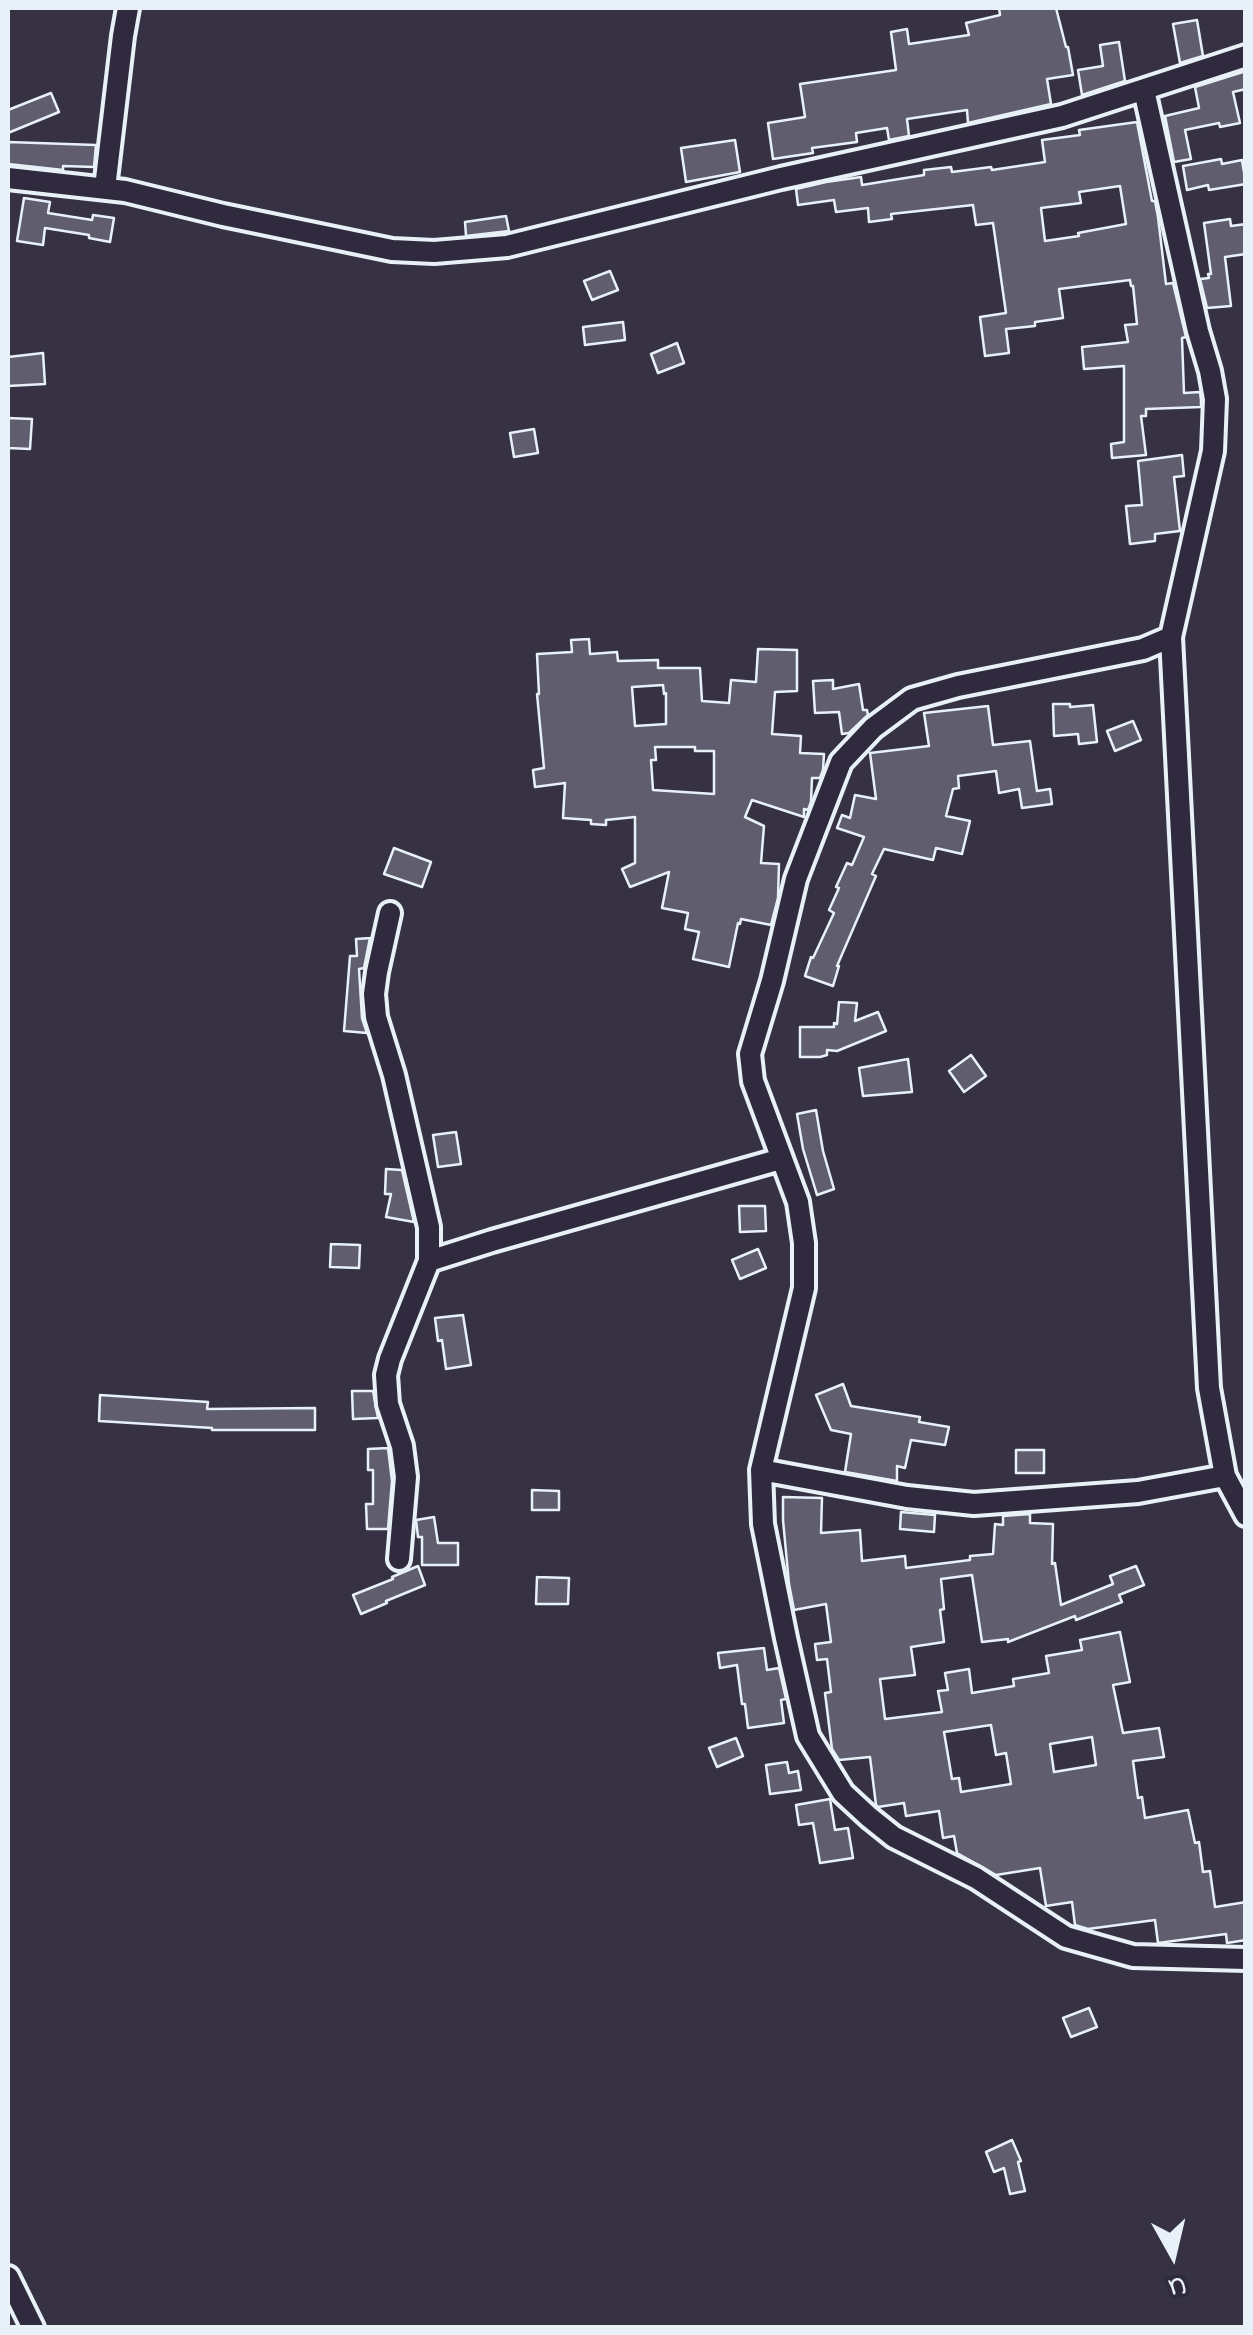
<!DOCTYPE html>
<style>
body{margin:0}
#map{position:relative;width:1253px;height:2335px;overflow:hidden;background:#363244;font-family:"Indie Flower",sans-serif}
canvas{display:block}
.frame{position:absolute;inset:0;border:10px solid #e8f1f8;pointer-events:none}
.north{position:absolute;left:1123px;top:2205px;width:100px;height:100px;-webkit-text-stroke:8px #2f2a3d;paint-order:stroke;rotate:172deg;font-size:28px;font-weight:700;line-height:40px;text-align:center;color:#e8f1f8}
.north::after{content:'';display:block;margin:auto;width:35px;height:45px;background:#e8f1f8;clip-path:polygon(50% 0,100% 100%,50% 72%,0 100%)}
</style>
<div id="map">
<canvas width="1253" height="2335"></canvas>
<div class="frame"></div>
<div class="north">U</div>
</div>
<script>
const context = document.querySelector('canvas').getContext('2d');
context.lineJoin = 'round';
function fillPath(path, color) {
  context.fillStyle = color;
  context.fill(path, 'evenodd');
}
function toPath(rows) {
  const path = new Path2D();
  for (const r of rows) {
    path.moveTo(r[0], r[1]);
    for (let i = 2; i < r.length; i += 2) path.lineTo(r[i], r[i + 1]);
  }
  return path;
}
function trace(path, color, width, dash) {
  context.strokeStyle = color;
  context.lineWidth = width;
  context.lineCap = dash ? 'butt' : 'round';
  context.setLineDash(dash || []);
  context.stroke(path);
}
const building = toPath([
 [999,8,1056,8,1066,47,1068,47,1073,75,1047,79,1051,104,968,123,967,110,907,119,909,136,889,140,887,128,856,133,857,142,812,148,813,153,773,159,768,123,805,117,800,84,896,70,891,32,907,29,909,44,969,35,966,23,1000,15,999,8],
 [1197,20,1203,56,1180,63,1173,24,1197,20],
 [1119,42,1125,81,1082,95,1078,70,1103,66,1100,45,1119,42],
 [1246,71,1246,89,1233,92,1240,123,1220,127,1219,123,1185,130,1191,159,1174,162,1165,116,1199,108,1195,87,1246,71],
 [51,93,59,112,8,133,8,110,51,93],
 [1137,122,1152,201,1155,201,1158,217,1166,284,1173,283,1186,337,1182,338,1184,393,1200,392,1201,400,1201,407,1146,409,1146,416,1141,416,1146,455,1112,458,1111,444,1124,442,1124,366,1084,369,1082,347,1128,342,1125,325,1137,324,1133,286,1131,286,1130,280,1059,289,1063,318,1035,322,1035,326,1006,329,1009,353,985,356,980,317,1006,313,993,223,976,225,973,205,891,214,892,219,869,222,868,208,836,212,834,200,798,205,796,189,826,182,861,177,862,185,924,175,924,170,951,167,952,172,991,167,992,170,1045,162,1042,140,1080,135,1079,130,1137,122],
 [1120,186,1126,224,1078,233,1079,236,1045,241,1041,208,1081,203,1079,192,1120,186],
 [735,140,740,172,686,182,681,148,735,140],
 [8,142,96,145,94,167,63,166,63,170,8,164,8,142],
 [1221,159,1222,164,1242,160,1246,184,1209,190,1208,185,1187,190,1183,166,1221,159],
 [24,198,50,202,48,213,92,220,93,215,114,218,110,242,89,238,89,235,45,228,43,245,17,241,24,198],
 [506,216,509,231,466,236,465,222,506,216],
 [1230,219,1231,226,1246,224,1246,254,1225,257,1231,306,1207,308,1200,279,1209,278,1208,274,1211,274,1204,223,1230,219],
 [610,271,618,290,592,300,584,281,610,271],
 [623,322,625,340,585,345,583,327,623,322],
 [677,343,684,363,658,373,651,354,677,343],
 [43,353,45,384,8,386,8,357,43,353],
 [8,418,32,419,30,449,8,448,8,418],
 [534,429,538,453,514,457,510,433,534,429],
 [1182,455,1184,476,1174,477,1180,531,1155,534,1155,541,1130,544,1126,506,1142,505,1138,461,1182,455],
 [589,639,590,654,617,652,618,661,658,660,658,668,700,668,702,701,729,703,731,680,756,682,758,649,797,650,797,691,775,692,772,734,801,736,800,753,824,754,823,770,820,778,812,778,811,802,808,810,804,809,804,817,752,800,745,817,764,826,761,863,779,864,778,898,771,925,741,919,740,924,738,923,729,967,693,959,699,932,685,929,688,913,662,908,669,872,630,887,622,869,635,863,635,817,606,820,606,825,591,824,591,820,563,818,565,783,535,787,533,770,544,768,537,694,539,694,537,654,572,652,571,640,589,639],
 [663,685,664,694,666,693,666,724,635,726,632,687,663,685],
 [655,747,695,747,695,751,714,751,714,794,653,790,651,760,656,760,655,747],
 [833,680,833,689,859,684,863,710,867,710,868,715,849,733,842,734,839,712,815,713,813,681,833,680],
 [1053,704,1070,704,1070,707,1093,705,1097,742,1079,744,1078,734,1054,736,1053,704],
 [988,706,993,745,1030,741,1037,791,1050,789,1052,804,1022,808,1019,789,999,793,996,771,958,776,959,788,953,789,946,816,970,821,962,854,936,848,933,860,884,849,872,874,876,876,837,966,839,966,833,986,805,976,811,957,813,958,834,913,829,910,839,888,836,887,847,863,852,865,864,837,837,828,842,815,850,818,855,795,876,799,870,753,929,746,924,713,988,706],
 [1133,721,1141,740,1115,751,1107,731,1133,721],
 [394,848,431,862,422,887,384,874,394,848],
 [370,938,364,968,359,969,362,1018,367,1033,344,1031,350,956,357,956,356,939,370,938],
 [839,1002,857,1003,855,1021,878,1012,886,1031,837,1051,827,1050,827,1055,820,1057,800,1057,800,1027,834,1027,834,1023,837,1024,839,1002],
 [971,1055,986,1076,964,1092,949,1071,971,1055],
 [908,1059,912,1092,863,1096,859,1068,908,1059],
 [816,1110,823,1151,834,1189,817,1195,803,1149,797,1114,816,1110],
 [456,1132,461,1164,438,1167,433,1135,456,1132],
 [386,1169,402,1170,414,1222,386,1217,391,1194,385,1194,386,1169],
 [739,1206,765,1206,766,1231,740,1232,739,1206],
 [331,1244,360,1245,359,1268,330,1267,331,1244],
 [758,1249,766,1268,740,1279,732,1260,758,1249],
 [463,1315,471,1365,446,1369,442,1340,438,1341,435,1318,463,1315],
 [843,1384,851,1406,920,1417,919,1422,949,1427,945,1445,911,1440,905,1468,897,1466,897,1481,845,1472,851,1434,831,1430,816,1395,843,1384],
 [352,1391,373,1391,378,1418,353,1419,352,1391],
 [100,1395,208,1402,207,1409,315,1408,315,1430,212,1430,212,1428,99,1421,100,1395],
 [388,1448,392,1481,388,1529,367,1529,366,1504,373,1504,373,1470,368,1470,368,1449,388,1448],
 [1016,1450,1044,1450,1044,1473,1016,1473,1016,1450],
 [532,1490,559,1491,559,1510,532,1510,532,1490],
 [783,1497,822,1498,821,1533,860,1530,862,1561,905,1556,906,1568,970,1560,970,1556,993,1554,995,1524,1003,1525,1003,1516,1030,1514,1030,1523,1053,1524,1052,1564,1055,1563,1061,1605,1113,1584,1110,1576,1136,1566,1144,1585,1119,1595,1122,1602,1076,1620,1075,1616,1008,1642,1008,1639,982,1642,972,1575,941,1579,944,1609,940,1610,944,1642,911,1647,915,1675,880,1679,885,1719,942,1712,938,1691,948,1690,945,1673,969,1669,972,1693,1014,1686,1013,1679,1049,1673,1046,1656,1082,1650,1080,1640,1120,1632,1130,1682,1113,1685,1123,1733,1159,1728,1164,1757,1133,1761,1138,1798,1142,1797,1145,1818,1188,1810,1195,1843,1199,1842,1203,1872,1210,1871,1215,1907,1246,1902,1246,1940,1227,1943,1226,1934,1158,1943,1155,1920,1088,1929,1075,1925,1072,1902,1046,1906,1040,1868,996,1875,957,1853,954,1836,943,1838,939,1811,906,1816,904,1803,878,1807,876,1805,870,1757,839,1760,832,1749,825,1693,831,1692,827,1659,817,1660,815,1644,831,1642,826,1604,794,1610,789,1584,783,1520,783,1497],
 [991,1725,996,1755,1006,1753,1011,1784,961,1792,959,1778,952,1779,944,1732,991,1725],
 [1092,1737,1096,1765,1054,1772,1050,1744,1092,1737],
 [901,1512,935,1515,934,1532,900,1529,901,1512],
 [434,1517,438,1543,458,1543,458,1565,422,1565,422,1537,418,1537,416,1520,434,1517],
 [418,1566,425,1585,386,1601,387,1603,361,1614,353,1595,393,1579,392,1577,418,1566],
 [537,1577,569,1578,568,1604,536,1604,537,1577],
 [764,1648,767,1670,779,1668,786,1699,781,1700,784,1723,748,1728,745,1704,742,1704,737,1665,720,1668,718,1653,764,1648],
 [736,1738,743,1756,717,1767,709,1748,736,1738],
 [787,1762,789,1773,798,1771,801,1790,770,1794,766,1765,787,1762],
 [830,1799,835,1830,848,1828,853,1858,820,1863,813,1823,799,1825,796,1805,830,1799],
 [1089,2008,1097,2027,1071,2037,1063,2018,1089,2008],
 [1012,2140,1021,2161,1018,2162,1025,2191,1010,2194,1004,2168,994,2172,986,2152,1012,2140]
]);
fillPath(building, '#605e6e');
trace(building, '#e8f1f8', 2.5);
const minor = toPath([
 [1144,90,1198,331,1210,371,1215,399,1213,451,1171,637,1143,649,958,686,912,699,873,728,841,762,796,879,772,981,750,1054,753,1081,798,1202,804,1243,804,1288,761,1470,763,1524,786,1638,808,1736,843,1793,869,1817,894,1837,976,1878,1066,1937,1133,1956,1246,1959],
 [8,178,125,191,223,215,392,250,434,252,507,246,781,178,1062,116,1246,56],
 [105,188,123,36,128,8],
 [1171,637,1209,1388,1225,1476,1246,1515],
 [390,913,377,972,374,994,376,1017,394,1075,429,1227,429,1261,390,1359,386,1375,388,1404,402,1446,406,1477,399,1559],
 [429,1261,492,1241,781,1159],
 [761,1470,907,1497,974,1504,1138,1492,1225,1476],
 [8,2277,33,2328]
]);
trace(minor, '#e8f1f8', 28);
trace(minor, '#2f2a3d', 20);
</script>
